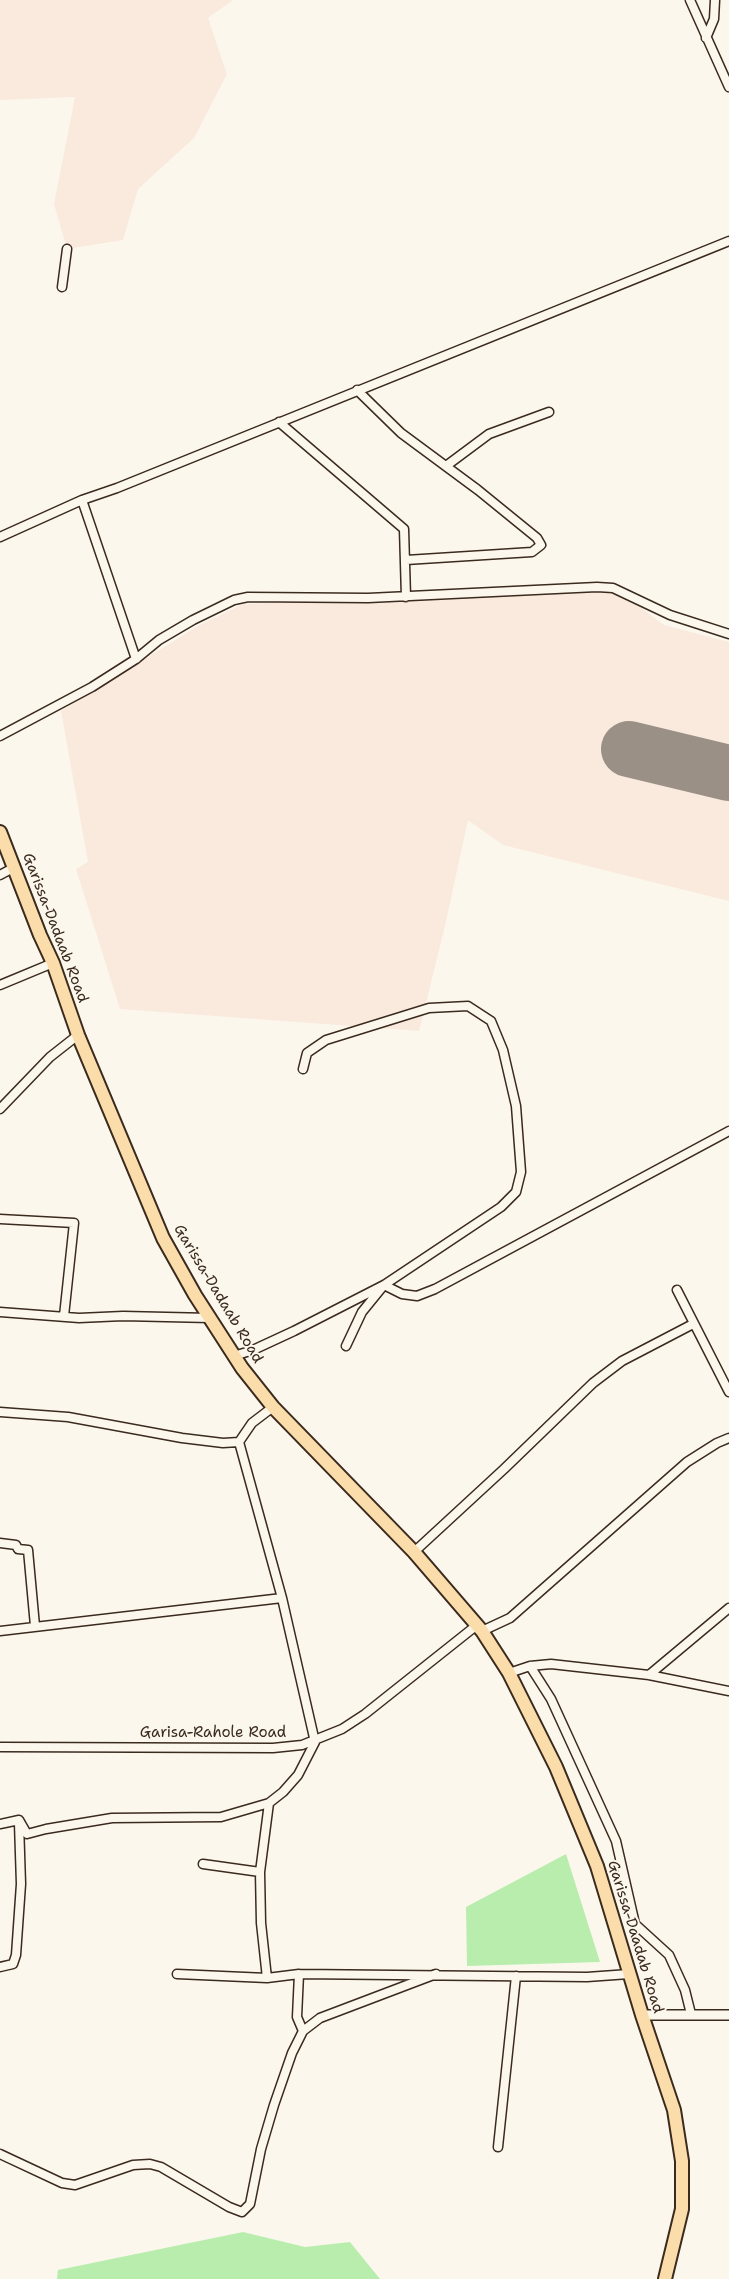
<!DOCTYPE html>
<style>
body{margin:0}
canvas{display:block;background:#fbf7ec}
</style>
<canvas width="729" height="2279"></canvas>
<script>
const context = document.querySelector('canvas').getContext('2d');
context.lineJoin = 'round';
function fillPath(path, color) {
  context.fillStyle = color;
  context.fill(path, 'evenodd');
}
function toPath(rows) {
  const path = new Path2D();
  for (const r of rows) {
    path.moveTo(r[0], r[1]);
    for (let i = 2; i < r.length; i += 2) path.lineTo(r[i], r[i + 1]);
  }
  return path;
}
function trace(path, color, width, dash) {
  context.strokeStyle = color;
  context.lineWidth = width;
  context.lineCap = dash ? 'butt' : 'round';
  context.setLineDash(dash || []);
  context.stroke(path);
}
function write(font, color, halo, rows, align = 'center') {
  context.font = font + ' "Shantell Sans",sans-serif';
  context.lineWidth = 4;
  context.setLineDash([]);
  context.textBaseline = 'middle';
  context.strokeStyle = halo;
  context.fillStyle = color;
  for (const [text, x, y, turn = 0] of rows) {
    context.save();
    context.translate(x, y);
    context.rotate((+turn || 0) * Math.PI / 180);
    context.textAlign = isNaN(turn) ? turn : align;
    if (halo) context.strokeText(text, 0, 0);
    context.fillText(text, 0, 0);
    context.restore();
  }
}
fillPath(toPath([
 [0,0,233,0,208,18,227,74,194,138,138,189,123,240,67,249,54,204,75,97,0,100],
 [606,591,625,596,664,625,729,642,729,901,503,845,468,820,445,926,419,1031,120,1009,76,869,88,862,61,711,198,626,243,604]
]), '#faeadd');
fillPath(toPath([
 [566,1854,600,1962,467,1966,466,1907],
 [243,2232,305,2247,350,2242,380,2279,57,2279,58,2270]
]), '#b9edae');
trace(toPath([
 [629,749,729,773]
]), '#9b9085', 56);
const minor = toPath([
 [690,0,729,87],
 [706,38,714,19,715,0],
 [62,287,67,249],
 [357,390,401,433,478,490,537,538,541,545,532,552,406,560],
 [279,422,404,529,406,597],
 [446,466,489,434,549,412],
 [82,500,136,659],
 [0,537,82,500,117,488,729,241],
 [0,736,92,687,136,659,159,640,193,620,234,600,248,597,368,598,597,587,613,588,670,615,729,634],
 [0,875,15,867],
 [0,985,53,963],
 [0,1109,50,1057,78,1035],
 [0,1219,74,1223,64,1316],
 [677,1290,729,1392],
 [0,1312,79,1318,123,1316,210,1318],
 [346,1346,362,1312,384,1285,402,1294,417,1296,435,1289,729,1131],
 [234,1356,253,1350,294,1331,384,1285,501,1207,516,1192,521,1172,516,1106,503,1050,491,1021,468,1006,429,1008,326,1040,307,1053,303,1069],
 [0,1412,68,1417,182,1438,223,1443,239,1442,252,1423,273,1407],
 [0,1543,16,1545,18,1549,28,1550,35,1626],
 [414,1552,504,1469,593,1383,622,1361,693,1324],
 [0,1631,282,1598],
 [482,1631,510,1618,687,1462,717,1443,729,1438],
 [530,1666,551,1699,616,1841,635,1924,669,1955,685,1990,691,2014],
 [509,1673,530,1666,551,1664,649,1675,729,1691],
 [649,1675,729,1608],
 [0,1747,273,1748,302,1745,342,1729,365,1714,477,1625],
 [0,1824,19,1820,27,1834,46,1829,112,1818,221,1817,269,1803,283,1792,298,1775,315,1742,282,1598,239,1442],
 [203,1864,260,1872,261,1923,267,1978],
 [260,1872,269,1803],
 [0,1967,13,1964,16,1955,21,1884,19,1823],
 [177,1974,267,1978,299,1974,587,1977,629,1974],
 [299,1974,297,2017,303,2031],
 [498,2147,516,1976],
 [0,2154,62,2183,75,2185,133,2165,150,2164,161,2167,229,2207,242,2212,250,2204,261,2149,274,2105,292,2053,303,2031,320,2018,436,1974]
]);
const tertiary = toPath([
 [642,2015,729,2015]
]);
const trunk = toPath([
 [0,832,40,935,53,963,78,1035,163,1238,195,1295,242,1368,273,1407,414,1552,482,1631,509,1673,556,1767,597,1866,642,2015,674,2110,682,2161,682,2209,665,2279]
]);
trace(minor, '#3b2a1e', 11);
trace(tertiary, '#3b2a1e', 12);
trace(trunk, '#3b2a1e', 16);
trace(minor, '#fbf7ec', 8);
trace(tertiary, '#fbf7ec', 9);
trace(trunk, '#faddab', 12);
write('15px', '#3b2a1e', '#fbf7ec', [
 ["Garissa-Dadaab Road",55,928,69],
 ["Garissa-Dadaab Road",218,1294,59],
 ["Garisa-Rahole Road",213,1733],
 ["Garissa-Daadab Road",635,1937,73]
]);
</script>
